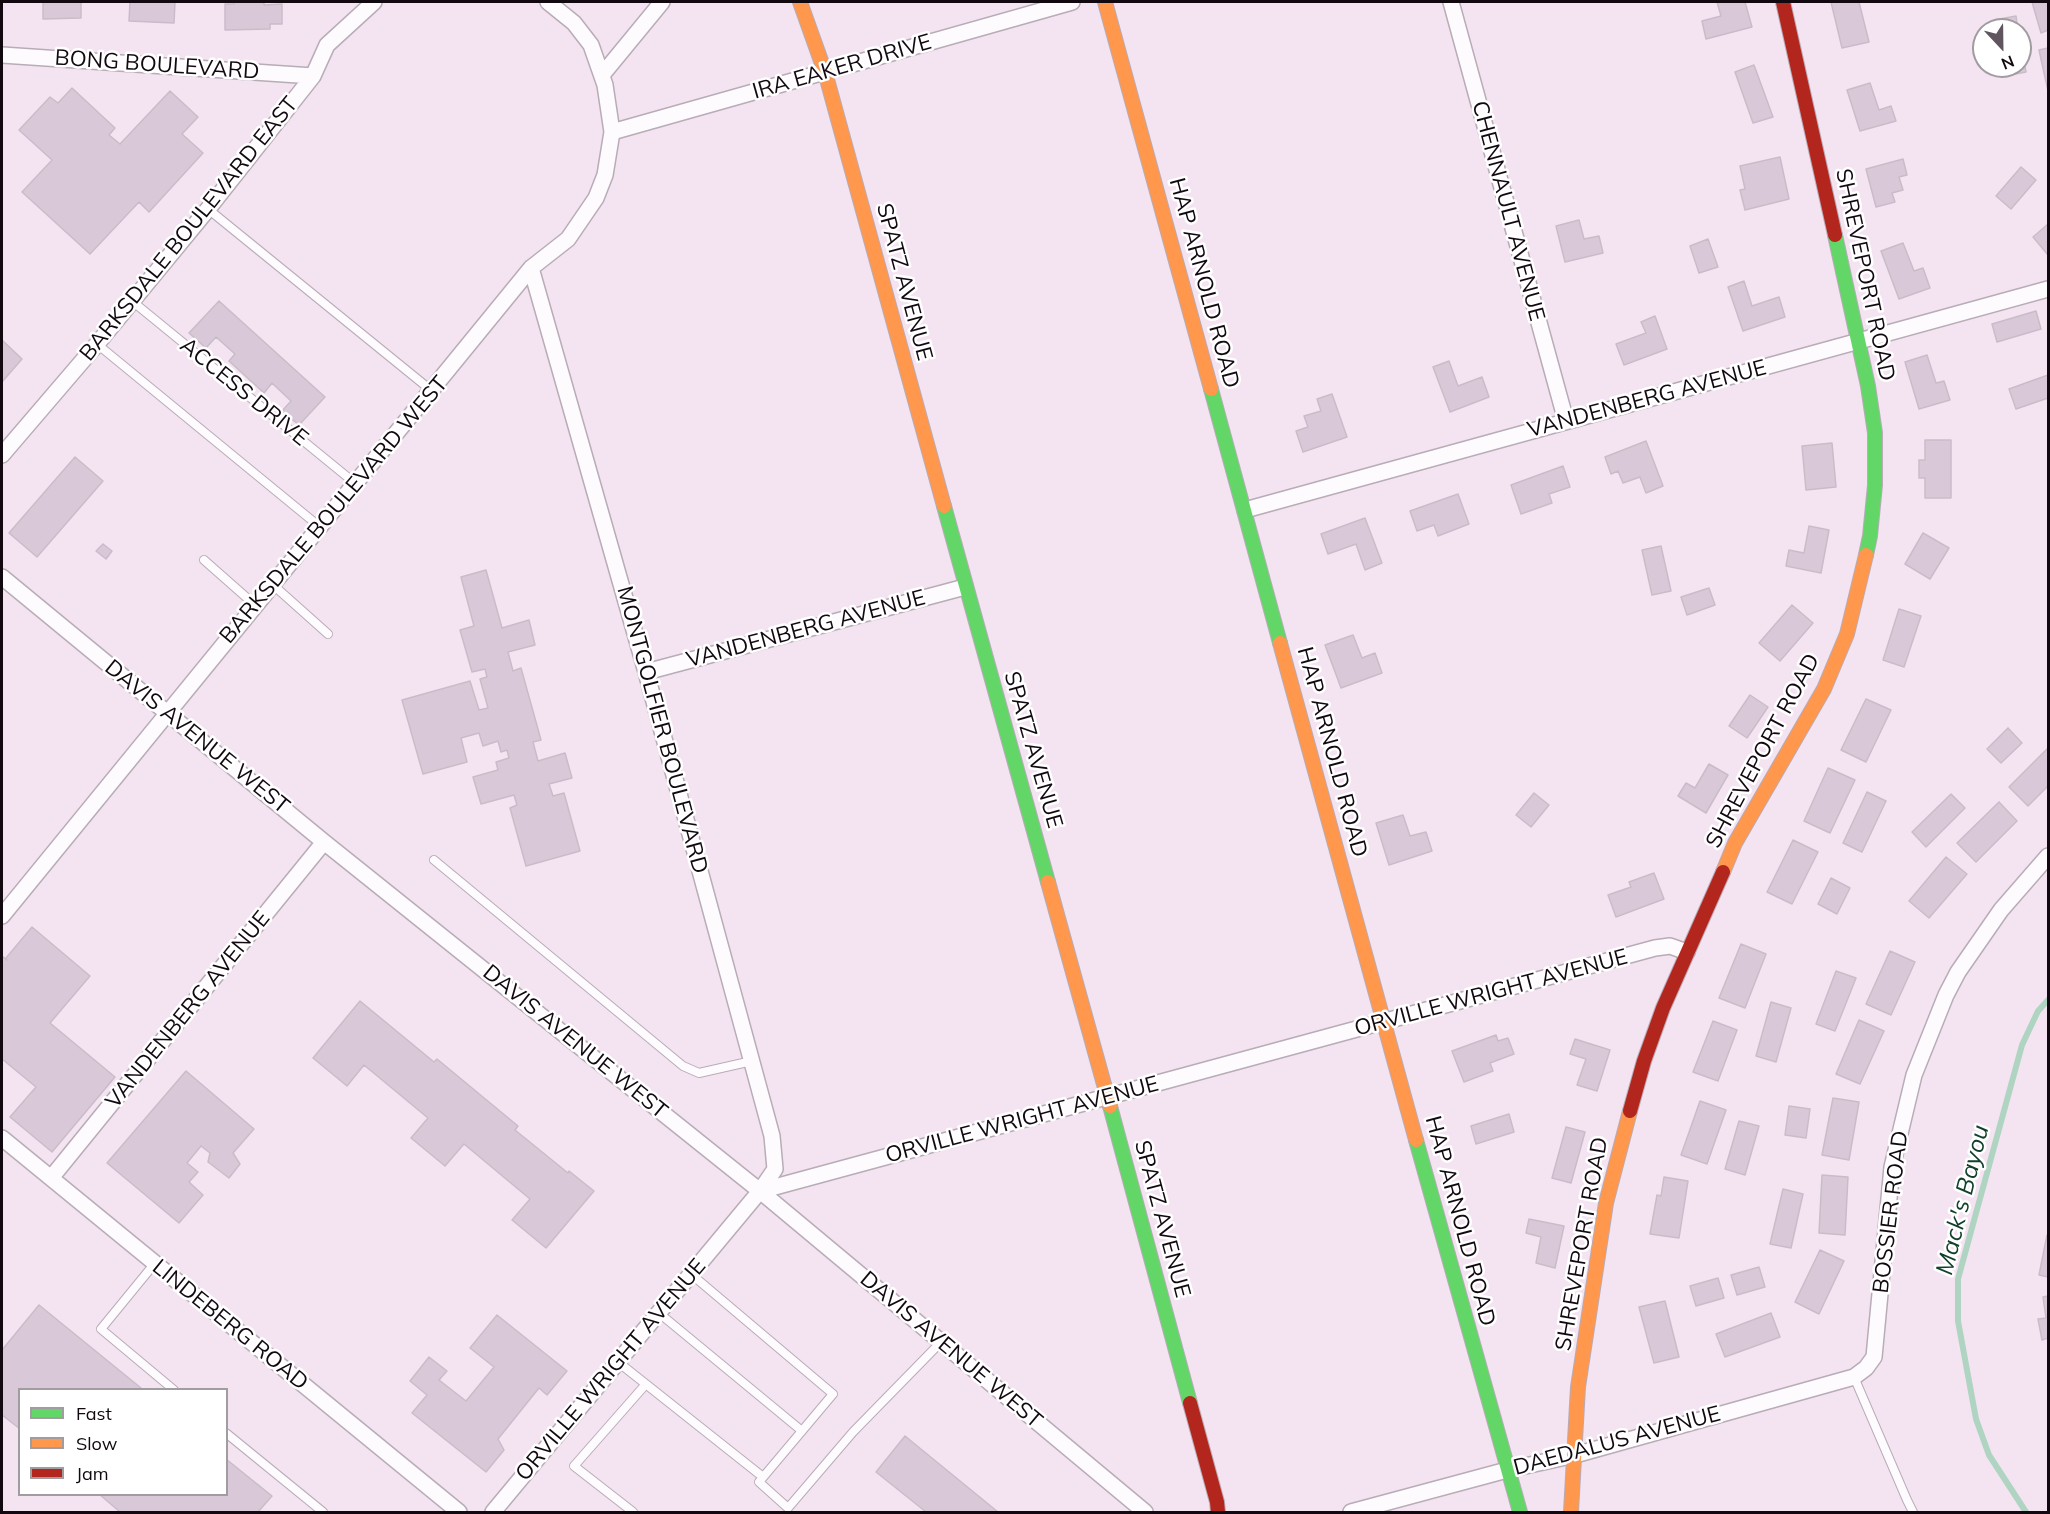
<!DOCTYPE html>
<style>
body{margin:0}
#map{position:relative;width:2050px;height:1514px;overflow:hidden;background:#f4e4f2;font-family:Mulish,sans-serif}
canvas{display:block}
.frame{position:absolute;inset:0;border:3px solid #110810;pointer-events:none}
.legend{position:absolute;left:18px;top:1388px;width:210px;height:108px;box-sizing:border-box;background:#fff;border:2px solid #a09c9f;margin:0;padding:8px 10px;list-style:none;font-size:18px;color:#110810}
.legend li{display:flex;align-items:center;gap:12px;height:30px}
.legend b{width:30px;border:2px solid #a09c9f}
.north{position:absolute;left:1972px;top:18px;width:60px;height:60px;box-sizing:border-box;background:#fff;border:2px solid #a09c9f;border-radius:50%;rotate:158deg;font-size:16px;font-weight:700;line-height:24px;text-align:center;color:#110810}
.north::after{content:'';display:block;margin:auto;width:21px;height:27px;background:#60555f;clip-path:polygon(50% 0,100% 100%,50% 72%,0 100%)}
</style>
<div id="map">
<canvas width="2050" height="1514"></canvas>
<div class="frame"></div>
<ul class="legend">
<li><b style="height:8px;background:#63d668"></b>Fast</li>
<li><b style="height:8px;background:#ff974d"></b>Slow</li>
<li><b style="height:8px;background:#b3261e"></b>Jam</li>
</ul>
<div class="north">N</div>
</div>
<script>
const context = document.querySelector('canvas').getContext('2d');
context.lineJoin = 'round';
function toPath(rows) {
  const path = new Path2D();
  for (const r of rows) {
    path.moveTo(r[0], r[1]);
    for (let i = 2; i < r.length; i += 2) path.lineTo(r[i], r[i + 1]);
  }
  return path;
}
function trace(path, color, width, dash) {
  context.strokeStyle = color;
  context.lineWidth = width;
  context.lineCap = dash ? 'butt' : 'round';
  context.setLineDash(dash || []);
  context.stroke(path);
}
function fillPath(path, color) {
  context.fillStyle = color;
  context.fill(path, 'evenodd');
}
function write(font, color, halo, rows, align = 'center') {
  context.font = font + ' Mulish,sans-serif';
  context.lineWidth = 5;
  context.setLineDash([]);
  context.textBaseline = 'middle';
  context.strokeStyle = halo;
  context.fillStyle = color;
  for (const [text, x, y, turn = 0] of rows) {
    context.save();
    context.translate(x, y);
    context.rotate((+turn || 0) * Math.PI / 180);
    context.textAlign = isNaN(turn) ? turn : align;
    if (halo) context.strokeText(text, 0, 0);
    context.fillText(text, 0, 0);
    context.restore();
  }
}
trace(toPath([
 [2026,1512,1989,1455,1976,1419,1958,1321,1958,1279,2022,1045,2038,1011,2048,1000]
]), '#afd4c1', 6);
const building = toPath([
 [43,2,81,2,81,18,43,19,43,2],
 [130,2,175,2,174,23,129,21,130,2],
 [234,2,264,2,264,5,282,4,282,24,270,24,270,29,225,30,225,4,234,4,234,2],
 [1717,2,1745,2,1752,27,1706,39,1702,21,1721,16,1717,2],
 [1831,2,1859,2,1869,42,1842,48,1831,2],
 [2032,2,2048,2,2048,30,2041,33,2032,2],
 [2016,16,2018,30,1996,30,1994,20,2016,16],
 [2020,40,2026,72,2005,76,2003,66,2020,66,2020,40],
 [2048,48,2048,91,2039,50,2048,48],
 [1754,65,1773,117,1753,123,1735,72,1754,65],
 [1870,83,1879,110,1891,106,1896,121,1860,131,1847,90,1870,83],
 [72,88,115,128,109,135,120,144,170,91,198,117,182,134,203,153,149,212,139,202,90,254,22,192,52,160,19,130,50,97,58,103,72,88],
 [1780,157,1789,199,1745,210,1740,190,1745,189,1740,166,1780,157],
 [1903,159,1907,175,1899,177,1903,190,1892,193,1895,202,1876,207,1866,169,1903,159],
 [2021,167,2036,180,2011,209,1996,196,2021,167],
 [1579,220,1584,239,1599,236,1603,253,1565,262,1556,226,1579,220],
 [2048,224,2048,255,2033,237,2048,224],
 [1708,239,1718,267,1699,273,1690,246,1708,239],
 [1903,243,1914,271,1923,268,1930,288,1899,299,1881,251,1903,243],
 [1744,281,1752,306,1779,297,1785,317,1743,331,1728,287,1744,281],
 [219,301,325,397,299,425,282,411,291,401,272,383,264,393,229,361,235,354,216,337,206,348,189,333,219,301],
 [2036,311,2041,329,1997,342,1992,324,2036,311],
 [1655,316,1667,349,1624,365,1616,344,1646,333,1641,322,1655,316],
 [2,340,22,359,2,382,2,340],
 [1927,355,1936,383,1944,381,1950,400,1919,409,1905,362,1927,355],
 [1449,361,1458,386,1482,377,1489,397,1450,412,1433,367,1449,361],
 [2048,375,2048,398,2016,409,2009,389,2048,375],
 [1332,394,1347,437,1303,452,1296,431,1308,427,1304,416,1321,411,1317,399,1332,394],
 [1925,440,1951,440,1951,498,1925,498,1925,478,1919,478,1919,460,1925,460,1925,440],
 [1646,441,1663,486,1646,493,1640,477,1623,483,1618,471,1611,474,1605,457,1646,441],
 [1832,443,1836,487,1806,490,1802,446,1832,443],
 [75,457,103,481,37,557,9,533,75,457],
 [1563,466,1570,487,1549,494,1552,503,1521,514,1511,485,1563,466],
 [1458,494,1469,524,1438,536,1434,525,1417,531,1410,511,1458,494],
 [1365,518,1382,563,1365,570,1356,544,1328,554,1321,534,1365,518],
 [1809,526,1829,530,1821,573,1786,566,1789,550,1804,553,1809,526],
 [1923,533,1949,548,1930,579,1905,564,1923,533],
 [103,544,112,551,106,559,96,551,103,544],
 [1661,546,1671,591,1652,595,1642,550,1661,546],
 [486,570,502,628,529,620,535,645,508,652,513,671,521,668,541,740,533,742,538,761,565,753,572,778,549,784,553,796,564,793,580,851,526,866,510,808,517,805,514,795,481,804,473,777,498,770,496,762,509,758,507,750,501,752,498,741,483,746,479,733,461,738,467,762,423,774,402,700,470,681,479,710,488,708,480,679,487,677,485,669,472,672,460,630,474,626,461,577,486,570],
 [1709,588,1715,605,1687,615,1681,597,1709,588],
 [1792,605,1813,623,1780,661,1759,643,1792,605],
 [1899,609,1921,616,1904,667,1883,660,1899,609],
 [1353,635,1362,658,1375,653,1382,673,1341,688,1325,645,1353,635],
 [1750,695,1768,707,1747,738,1729,726,1750,695],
 [1866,699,1891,710,1866,762,1841,750,1866,699],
 [2008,728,2022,743,2001,763,1987,749,2008,728],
 [2048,748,2048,786,2028,806,2009,787,2048,748],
 [1709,764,1728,775,1706,813,1678,796,1686,783,1695,788,1709,764],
 [1828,768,1855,780,1830,833,1804,821,1828,768],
 [1867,792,1886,801,1862,852,1843,843,1867,792],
 [1534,793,1549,805,1531,827,1516,815,1534,793],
 [1951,794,1965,808,1926,847,1912,832,1951,794],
 [1999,802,2017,821,1976,862,1957,843,1999,802],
 [1403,815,1410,836,1426,832,1432,851,1389,865,1376,823,1403,815],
 [1793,840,1818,852,1792,904,1767,892,1793,840],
 [1946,857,1967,874,1929,918,1909,901,1946,857],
 [1654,873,1664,899,1616,917,1608,895,1631,887,1629,882,1654,873],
 [1831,878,1850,888,1837,914,1818,904,1831,878],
 [32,927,90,976,50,1023,115,1077,52,1152,10,1117,36,1087,2,1059,2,956,7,960,6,958,32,927],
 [1741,944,1766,954,1745,1008,1719,998,1741,944],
 [1890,951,1915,962,1891,1015,1866,1004,1890,951],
 [1836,971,1856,978,1835,1031,1816,1024,1836,971],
 [360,1001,434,1062,437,1059,518,1126,515,1130,568,1173,569,1171,594,1191,546,1248,512,1220,530,1199,464,1144,445,1166,411,1138,428,1118,364,1065,347,1086,313,1058,360,1001],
 [1771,1002,1791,1008,1776,1062,1756,1056,1771,1002],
 [1859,1020,1884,1031,1860,1084,1836,1074,1859,1020],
 [1713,1021,1737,1030,1718,1081,1693,1072,1713,1021],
 [1496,1035,1498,1041,1508,1038,1514,1054,1490,1063,1493,1071,1464,1082,1452,1051,1496,1035],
 [1575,1039,1610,1050,1597,1091,1577,1085,1586,1059,1570,1054,1575,1039],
 [186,1071,254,1129,233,1153,240,1164,229,1178,208,1162,210,1153,201,1146,187,1163,198,1172,189,1182,203,1195,179,1223,107,1163,186,1071],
 [1833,1098,1859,1102,1849,1160,1822,1155,1833,1098],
 [1700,1101,1726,1110,1707,1164,1681,1155,1700,1101],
 [1789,1106,1810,1109,1806,1138,1785,1135,1789,1106],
 [1509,1114,1514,1132,1476,1144,1471,1126,1509,1114],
 [1739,1121,1759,1126,1745,1175,1725,1169,1739,1121],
 [1566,1127,1585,1132,1571,1183,1552,1178,1566,1127],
 [1822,1175,1848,1177,1845,1235,1819,1233,1822,1175],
 [1664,1177,1688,1181,1679,1238,1650,1234,1657,1195,1661,1196,1664,1177],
 [1783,1189,1803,1194,1791,1248,1770,1244,1783,1189],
 [1529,1219,1564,1226,1555,1268,1536,1263,1541,1237,1526,1233,1529,1219],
 [2047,1235,2048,1235,2048,1277,2039,1275,2047,1235],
 [1820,1250,1844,1261,1819,1314,1795,1302,1820,1250],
 [1759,1267,1765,1287,1737,1295,1731,1275,1759,1267],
 [1718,1278,1724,1298,1696,1306,1690,1286,1718,1278],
 [2048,1296,2048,1338,2042,1340,2038,1319,2046,1318,2043,1297,2048,1296],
 [1665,1301,1679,1357,1654,1363,1639,1307,1665,1301],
 [39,1305,141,1388,140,1390,20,1390,20,1429,2,1415,2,1350,39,1305],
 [1771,1313,1780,1337,1725,1357,1716,1334,1771,1313],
 [497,1315,567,1371,547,1395,539,1388,498,1439,504,1450,486,1472,412,1413,427,1395,410,1381,429,1357,447,1371,439,1380,466,1401,494,1367,470,1348,497,1315],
 [905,1436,998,1512,926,1512,876,1472,905,1436],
 [226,1459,272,1496,258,1512,120,1512,99,1494,226,1494,226,1459]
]);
fillPath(building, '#d9c9d8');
trace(building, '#c9bcc8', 1.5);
const lane = toPath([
 [208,209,432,391],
 [132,301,356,484],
 [97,344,320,527],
 [204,560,255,605],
 [272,584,328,634],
 [434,860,683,1066,699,1073,752,1061],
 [155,1263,101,1329,174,1390],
 [691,1274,833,1394,759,1482,788,1508,853,1432,941,1342],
 [659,1313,802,1431],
 [618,1362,763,1477],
 [1854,1377,1907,1500,1913,1512],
 [226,1433,323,1512],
 [633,1512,574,1466,646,1384]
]);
const street = toPath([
 [1451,2,1566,421],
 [2,55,313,76],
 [602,75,662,2],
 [612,132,1072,2],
 [531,268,646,672,772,1136,775,1169,760,1191],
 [2,455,97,344,208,209,313,76,327,45,374,2],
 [1245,510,2048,289],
 [2,577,324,842,760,1191,1145,1512],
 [646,672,965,587],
 [2,916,531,268,568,239,596,198,605,175,612,132,605,85,591,45,574,23,548,2],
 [2,1138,459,1512],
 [51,1178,324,842],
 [493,1512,760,1191,1655,948,1670,946,1687,952],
 [1351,1512,1507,1470,1575,1455,1854,1377,1866,1368,1874,1357,1892,1167,1914,1075,1946,995,1958,972,2001,910,2048,856]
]);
const fast = toPath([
 [1835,235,1868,386,1875,433,1875,485,1870,536,1866,555],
 [1211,389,1280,643],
 [944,506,1048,882],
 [1110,1106,1190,1403],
 [1416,1140,1520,1512]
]);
const slow = toPath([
 [800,2,825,72,944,506],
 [1105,2,1211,389],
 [1280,643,1416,1140],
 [1723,872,1735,843,1824,689,1847,634,1866,555],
 [1048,882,1110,1106],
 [1571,1512,1578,1387,1606,1203,1630,1111]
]);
const jam = toPath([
 [1783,2,1835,235],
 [1630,1111,1644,1061,1663,1008,1723,872],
 [1190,1403,1217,1502,1218,1512]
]);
trace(lane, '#b8acb7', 10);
trace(street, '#b8acb7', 18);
trace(fast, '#b8acb7', 16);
trace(slow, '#b8acb7', 16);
trace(jam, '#b8acb7', 16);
trace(lane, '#fdfbfd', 8);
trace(street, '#fdfbfd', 15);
trace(fast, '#63d668', 14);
trace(slow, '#ff974d', 14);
trace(jam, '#b3261e', 14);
write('22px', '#110810', '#fff', [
 ["BONG BOULEVARD",157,65,4],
 ["IRA EAKER DRIVE",842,67,-16],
 ["CHENNAULT AVENUE",1508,211,75],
 ["BARKSDALE BOULEVARD EAST",189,229,-51],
 ["SHREVEPORT ROAD",1865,275,78],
 ["SPATZ AVENUE",904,282,75],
 ["HAP ARNOLD ROAD",1204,283,75],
 ["ACCESS DRIVE",244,392,39],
 ["VANDENBERG AVENUE",1647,399,-15],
 ["BARKSDALE BOULEVARD WEST",334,510,-50],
 ["VANDENBERG AVENUE",806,629,-15],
 ["MONTGOLFIER BOULEVARD",662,730,75],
 ["DAVIS AVENUE WEST",197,737,39],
 ["SPATZ AVENUE",1033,750,74],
 ["SHREVEPORT ROAD",1763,751,-62],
 ["HAP ARNOLD ROAD",1332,752,75],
 ["ORVILLE WRIGHT AVENUE",1491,993,-15],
 ["VANDENBERG AVENUE",188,1010,-51],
 ["DAVIS AVENUE WEST",575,1042,39],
 ["ORVILLE WRIGHT AVENUE",1022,1120,-15],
 ["BOSSIER ROAD",1891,1212,-83],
 ["SPATZ AVENUE",1162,1219,75],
 ["HAP ARNOLD ROAD",1460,1221,75],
 ["SHREVEPORT ROAD",1582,1244,-80],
 ["LINDEBERG ROAD",230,1325,39],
 ["DAVIS AVENUE WEST",951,1350,40],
 ["ORVILLE WRIGHT AVENUE",611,1370,-50],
 ["DAEDALUS AVENUE",1617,1441,-15]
]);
write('italic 24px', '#11402b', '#fff', [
 ["Mack's Bayou",1963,1200,-76]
]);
</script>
